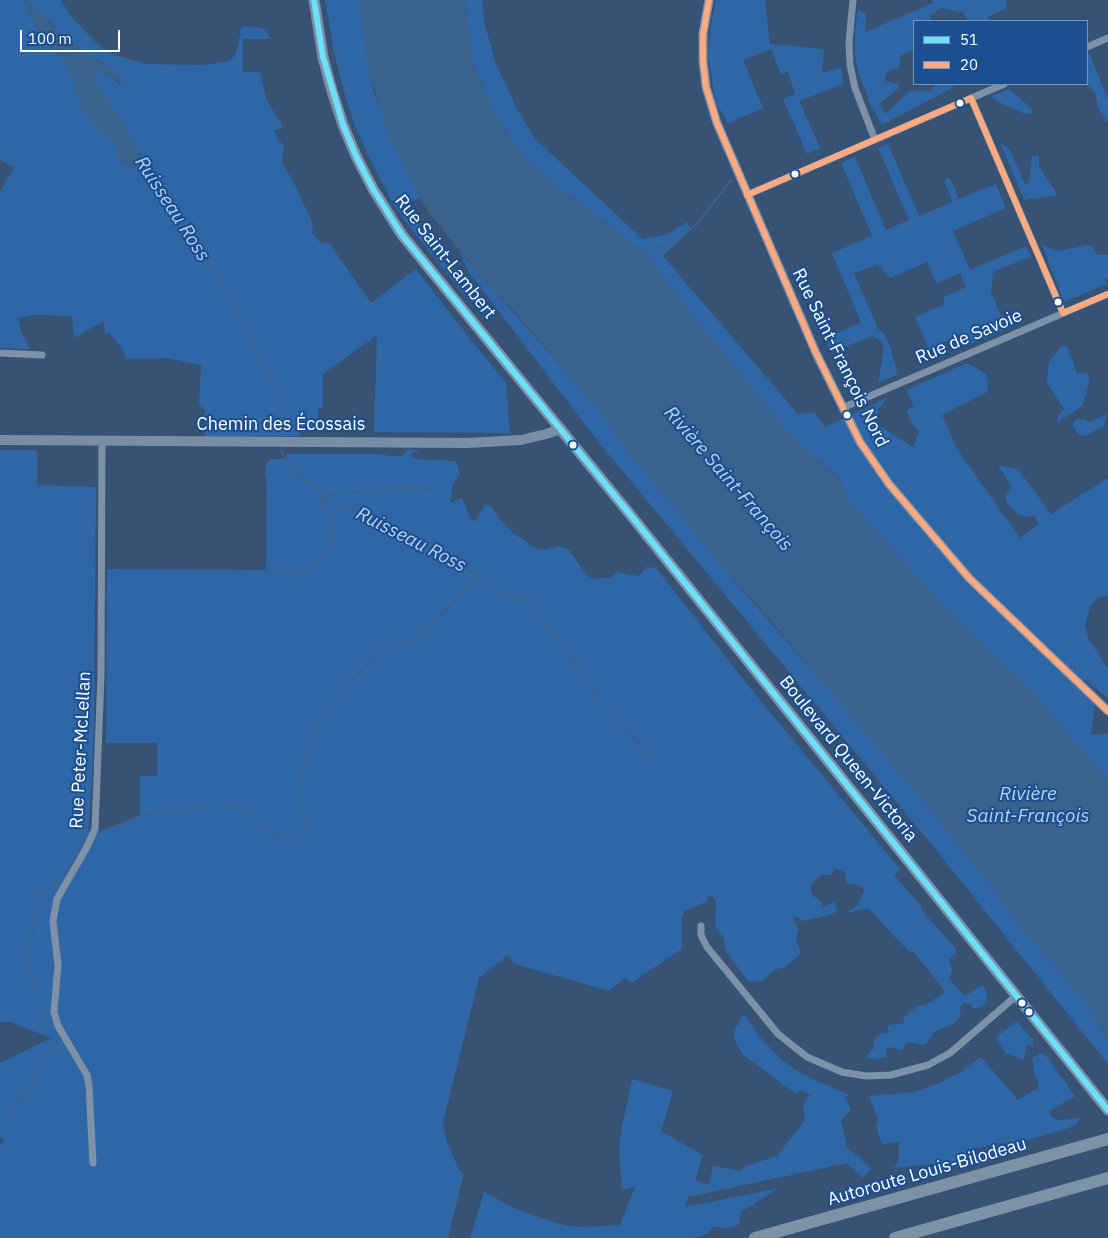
<!DOCTYPE html>
<meta charset="utf-8">
<style>
body{margin:0}
#map{position:relative;width:1108px;height:1238px;overflow:hidden;background:#365274;font-family:"IBM Plex Sans",sans-serif}
canvas{display:block}
.legend{position:absolute;left:913px;top:20px;width:175px;height:65px;box-sizing:border-box;background:#1b4f8f;border:1px solid #7695bc;margin:0;padding:6px 9px;list-style:none;font-size:15px;color:#fff}
.legend li{display:flex;align-items:center;gap:10px;height:25px}
.legend b{width:25px;border:1px solid #7695bc}
.scale{position:absolute;left:20px;top:30px;width:100px;height:22px;box-sizing:border-box;border:2px solid #fff;border-top:0;padding-left:6px;font-size:15px;line-height:18px;white-space:nowrap;color:#fff;-webkit-text-stroke:4px #1b4f8f;paint-order:stroke}
</style>
<div id="map">
<canvas width="1108" height="1238"></canvas>
<ul class="legend">
<li><b style="height:6px;background:#6ddff8"></b>51</li>
<li><b style="height:6px;background:#ffa980"></b>20</li>
</ul>
<div class="scale">100 m</div>
</div>
<script>
const context = document.querySelector('canvas').getContext('2d');
context.lineJoin = 'round';
function fillPath(path, color) {
  context.fillStyle = color;
  context.fill(path, 'evenodd');
}
function toPath(rows) {
  const path = new Path2D();
  for (const r of rows) {
    path.moveTo(r[0], r[1]);
    for (let i = 2; i < r.length; i += 2) path.lineTo(r[i], r[i + 1]);
  }
  return path;
}
function trace(path, color, width, dash) {
  context.strokeStyle = color;
  context.lineWidth = width;
  context.lineCap = dash ? 'butt' : 'round';
  context.setLineDash(dash || []);
  context.stroke(path);
}
function write(font, color, halo, rows, align = 'center') {
  context.font = font + ' "IBM Plex Sans",sans-serif';
  context.lineWidth = 4;
  context.setLineDash([]);
  context.textBaseline = 'middle';
  context.strokeStyle = halo;
  context.fillStyle = color;
  for (const [text, x, y, turn = 0] of rows) {
    context.save();
    context.translate(x, y);
    context.rotate((+turn || 0) * Math.PI / 180);
    context.textAlign = isNaN(turn) ? turn : align;
    if (halo) context.strokeText(text, 0, 0);
    context.fillText(text, 0, 0);
    context.restore();
  }
}
fillPath(toPath([
 [0,0,24,0,37,28,48,44,60,56,69,68,79,101,87,117,109,138,116,147,118,156,125,163,145,175,154,176,95,82,95,71,97,70,106,74,121,85,105,64,88,57,78,47,61,36,52,24,34,9,27,0,61,0,69,14,99,46,114,55,148,64,201,65,226,62,231,60,235,55,238,47,241,28,245,26,264,29,272,39,243,39,243,72,260,72,267,101,281,123,283,128,274,130,277,137,284,147,282,160,284,166,294,183,313,224,312,233,320,242,330,244,371,303,416,269,456,321,506,383,510,433,374,432,377,335,323,374,323,408,318,408,318,421,335,421,335,428,303,428,299,436,205,437,205,411,199,404,201,365,167,358,127,359,120,346,109,333,105,335,104,321,74,338,72,316,36,315,18,318,22,334,30,349,0,348,0,191,14,168,0,159],
 [325,0,359,0,369,72,375,96,420,198,406,204,471,303,409,226,394,205,377,173,356,129,346,99,334,53],
 [465,0,482,0,485,25,496,64,517,109,536,140,643,239,668,234,687,222,691,230,663,256,798,414,814,412,825,427,887,398,878,409,876,424,913,447,919,431,914,427,906,410,914,406,906,390,967,363,986,374,988,385,987,392,942,415,957,449,1020,538,1039,524,1034,516,1024,517,1017,513,1007,503,1006,496,1011,486,998,465,1018,469,1051,514,1108,478,1108,596,1099,597,1091,604,1085,626,1089,640,1108,668,1108,698,1085,680,1078,687,1095,705,1091,735,1108,733,1108,780,1031,691,956,619,851,504,838,476,808,453,791,436,685,307,651,260,637,247,556,186,527,160,504,128,490,104,472,60],
 [716,0,765,0,770,44,824,49,822,73,841,68,843,84,799,101,820,148,807,154,783,99,795,94,788,72,780,74,772,49,743,60,763,108,728,123,716,103,708,56,710,30],
 [931,0,1006,0,1007,8,988,17,989,21,967,21,964,13,941,8,930,16,931,21,914,21,914,50,901,55,899,67,886,73,885,81,898,84,898,89,879,104,885,114,909,92,923,90,929,92,936,84,956,84,950,89,882,125,872,108,858,72,855,56,855,32,858,10,866,13,865,32,933,3],
 [1089,53,1108,98,1108,123,1099,110,1095,93,1087,84,1087,54],
 [1009,89,1032,109,1032,114,1025,114,996,101,991,96],
 [1000,142,1010,150,1025,184,1029,182,1032,156,1039,156,1039,167,1058,195,1024,200],
 [888,144,919,216,953,202,944,180,950,178,959,199,996,184,1006,208,953,231,970,270,1026,246,1031,256,993,272,991,293,1007,329,969,345,951,339,929,349,915,317,945,304,943,297,966,287,960,273,936,283,927,262,890,278,878,265,854,273,878,329,885,335,890,346,898,374,878,383,884,348,880,340,872,336,831,353,825,338,861,323,832,253,872,236,841,163,855,157,886,230,909,220,878,148],
 [1042,245,1057,251,1088,245,1093,247,1097,255,1108,255,1108,279,1105,280,1107,284,1064,302],
 [459,251,581,389,605,418,630,455,665,495,725,570,866,732,942,824,991,886,1027,935,1084,999,1108,1040,1108,1064,932,845,596,439,468,271],
 [1067,345,1077,373,1088,374,1089,384,1082,406,1057,423,1058,416,1064,409,1047,383,1048,368,1050,360,1061,347],
 [1106,414,1104,426,1085,436,1079,435,1072,425,1076,420,1084,419,1090,422],
 [0,450,37,450,37,485,96,487,94,727,92,781,88,831,102,831,140,815,140,776,157,776,157,743,106,743,107,569,266,570,267,484,265,474,266,465,271,459,287,459,287,454,380,454,391,456,401,456,409,450,415,450,421,452,413,452,410,455,415,459,456,461,460,474,453,483,450,503,453,503,455,500,462,498,471,520,476,521,485,504,492,507,498,518,513,533,537,549,546,550,559,546,568,549,585,573,592,579,612,577,616,572,639,576,646,567,656,568,755,694,900,869,894,875,921,906,921,909,955,948,956,953,949,959,952,969,950,978,953,984,965,996,980,986,984,986,987,994,987,1001,981,1007,974,1009,969,1004,963,1003,960,1008,961,1017,953,1024,934,1032,927,1043,924,1045,909,1042,905,1044,904,1049,899,1051,894,1047,886,1049,887,1057,871,1059,865,1058,874,1048,873,1041,882,1033,889,1033,887,1029,888,1025,905,1023,903,1017,918,1006,926,1005,945,992,913,951,909,952,869,909,857,910,846,914,857,905,865,890,860,886,846,883,845,872,835,869,831,875,821,875,810,886,812,895,822,902,821,908,834,902,837,910,833,914,803,921,795,916,793,920,799,930,796,939,800,949,800,955,784,968,776,969,762,981,753,982,748,981,726,952,723,937,715,927,716,901,712,896,708,896,706,902,684,911,681,922,682,949,631,983,625,978,609,991,515,964,508,955,479,978,443,1122,447,1143,459,1170,464,1173,448,1238,0,1238,0,1146,4,1140,0,1137,0,1063,51,1038,10,1022,0,1022],
 [744,1014,760,1037,779,1057,793,1068,810,1078,850,1095,845,1097,851,1110,841,1120,847,1147,871,1169,863,1178,847,1163,688,1197,685,1207,779,1188,741,1212,739,1224,732,1228,713,1227,707,1234,692,1238,470,1238,484,1192,512,1207,555,1223,578,1227,620,1225,635,1187,622,1190,619,1149,621,1132,632,1079,673,1091,661,1131,703,1155,695,1180,709,1185,713,1166,740,1171,746,1166,777,1156,805,1120,803,1105,810,1095,802,1090,796,1094,742,1054,735,1041,734,1034,736,1027],
 [1017,1021,1033,1040,1033,1048,1029,1044,1026,1046,1024,1060,1005,1053,996,1037],
 [1041,1053,1045,1054,1075,1096,1050,1111,1050,1115,1054,1119,1062,1120,1079,1118,1077,1124,1066,1129,1021,1142,1008,1144,997,1143,975,1149,972,1153,978,1154,978,1157,943,1167,935,1164,894,1168,899,1159,899,1142,882,1144,876,1126,878,1119,869,1096,914,1092,939,1083,959,1073,981,1057,1018,1100,1038,1088,1039,1084,1034,1073,1032,1058]
]), '#2f66a5');
fillPath(toPath([
 [24,0,28,1,68,42,78,47,95,61,105,64,114,70,131,90,106,74,97,70,95,71,95,82,124,123,135,146,155,176,155,184,145,175,125,163,118,156,116,147,109,138,87,117,79,101,69,68,60,56,48,44,37,28],
 [359,0,465,0,472,60,490,104,504,128,527,160,556,186,637,247,651,260,685,307,791,436,808,453,838,476,851,504,956,619,1031,691,1108,780,1108,1040,1084,999,1027,935,991,886,942,824,764,613,725,570,665,495,630,455,605,418,581,389,515,313,477,272,430,214,420,198,387,132,369,72]
]), '#3b618d');
trace(toPath([
 [153,182,169,200,230,300,263,360,276,388,281,403,282,427,279,435],
 [642,252,671,243,696,225,731,180],
 [277,566,291,576,298,575,304,573,321,556,334,534,332,523,321,508,322,498,324,495,392,489,421,489,437,491],
 [479,575,493,583,496,588,497,595,500,596,520,595,525,597,533,606,607,707,653,760],
 [101,832,142,815,236,804,283,841,293,841,309,830,301,807,301,790,304,767,322,718,333,701,363,669,395,640,416,643,478,575,427,547,324,495,298,474,280,450],
 [35,906,41,892,50,889,57,881,64,877,67,869,70,868,79,853,79,848,87,832],
 [36,911,27,959,45,1030],
 [0,1127,19,1098,34,1092,35,1080,32,1077,30,1070,35,1069,40,1059,54,1046,52,1037]
]), '#3b618d', 2);
trace(toPath([
 [853,0,849,42,850,65,855,88,875,140],
 [1087,47,1108,38],
 [971,98,1063,313],
 [747,195,1004,84],
 [0,353,42,355],
 [842,408,1108,294],
 [701,926,701,935,707,947,778,1034,807,1057,842,1072,866,1076,891,1075,928,1065,950,1053,1016,996],
 [93,1163,89,1086,87,1075,58,1026,54,1012,58,965,53,921,57,899,87,847,95,829,101,675,102,440]
]), '#7d92a8', 7);
trace(toPath([
 [709,0,703,34,703,61,706,87,717,123,816,353,860,442,889,484,969,578,1108,711]
]), '#7d92a8', 9);
trace(toPath([
 [0,440,467,443,521,440,546,434,561,429]
]), '#798da4', 10);
trace(toPath([
 [314,0,323,57,332,91,343,125,357,158,373,189,402,235,633,518,1108,1110]
]), '#7d8ea7', 11);
trace(toPath([
 [755,1238,1108,1139],
 [895,1238,1108,1178]
]), '#7e92a7', 12);
trace(toPath([
 [314,0,323,57,343,125,357,158,373,189,402,235,633,518,1108,1110]
]), '#6ddff8', 6);
trace(toPath([
 [709,0,703,34,703,61,706,87,717,123,816,353,860,442,889,484,969,578,1108,711],
 [747,195,971,98,1063,313,1108,294]
]), '#ffa980', 6);
for (const [x, y, r, color] of [
 [960,103,4.5,"#fff"],
 [795,174,4.5,"#fff"],
 [1058,302,4.5,"#fff"],
 [847,415,4.5,"#fff"],
 [573,445,4.5,"#fff"],
 [1022,1003,4.5,"#fff"],
 [1029,1012,4.5,"#fff"]
]) {
  const dot = new Path2D();
  dot.arc(x, y, r, 0, 2 * Math.PI);
  context.fillStyle = color;
  context.fill(dot);
  trace(dot, '#1b4f8f', 2);
}
write('18px', '#fff', '#1b4f8f', [
 ["Rue Saint-Lambert",445,257,52],
 ["Rue de Savoie",969,337,-23],
 ["Rue Saint-François Nord",840,358,64],
 ["Chemin des Écossais",281,425],
 ["Rue Peter-McLellan",81,750,-87],
 ["Boulevard Queen-Victoria",848,759,51],
 ["Autoroute Louis-Bilodeau",927,1172,-16]
]);
write('italic 19px', '#b5d3f5', '#1b4f8f', [
 ["Ruisseau Ross",172,209,57],
 ["Rivière Saint-François",728,479,49],
 ["Ruisseau Ross",411,540,27],
 ["Rivière",1028,795],
 ["Saint-François",1028,817]
]);
</script>
